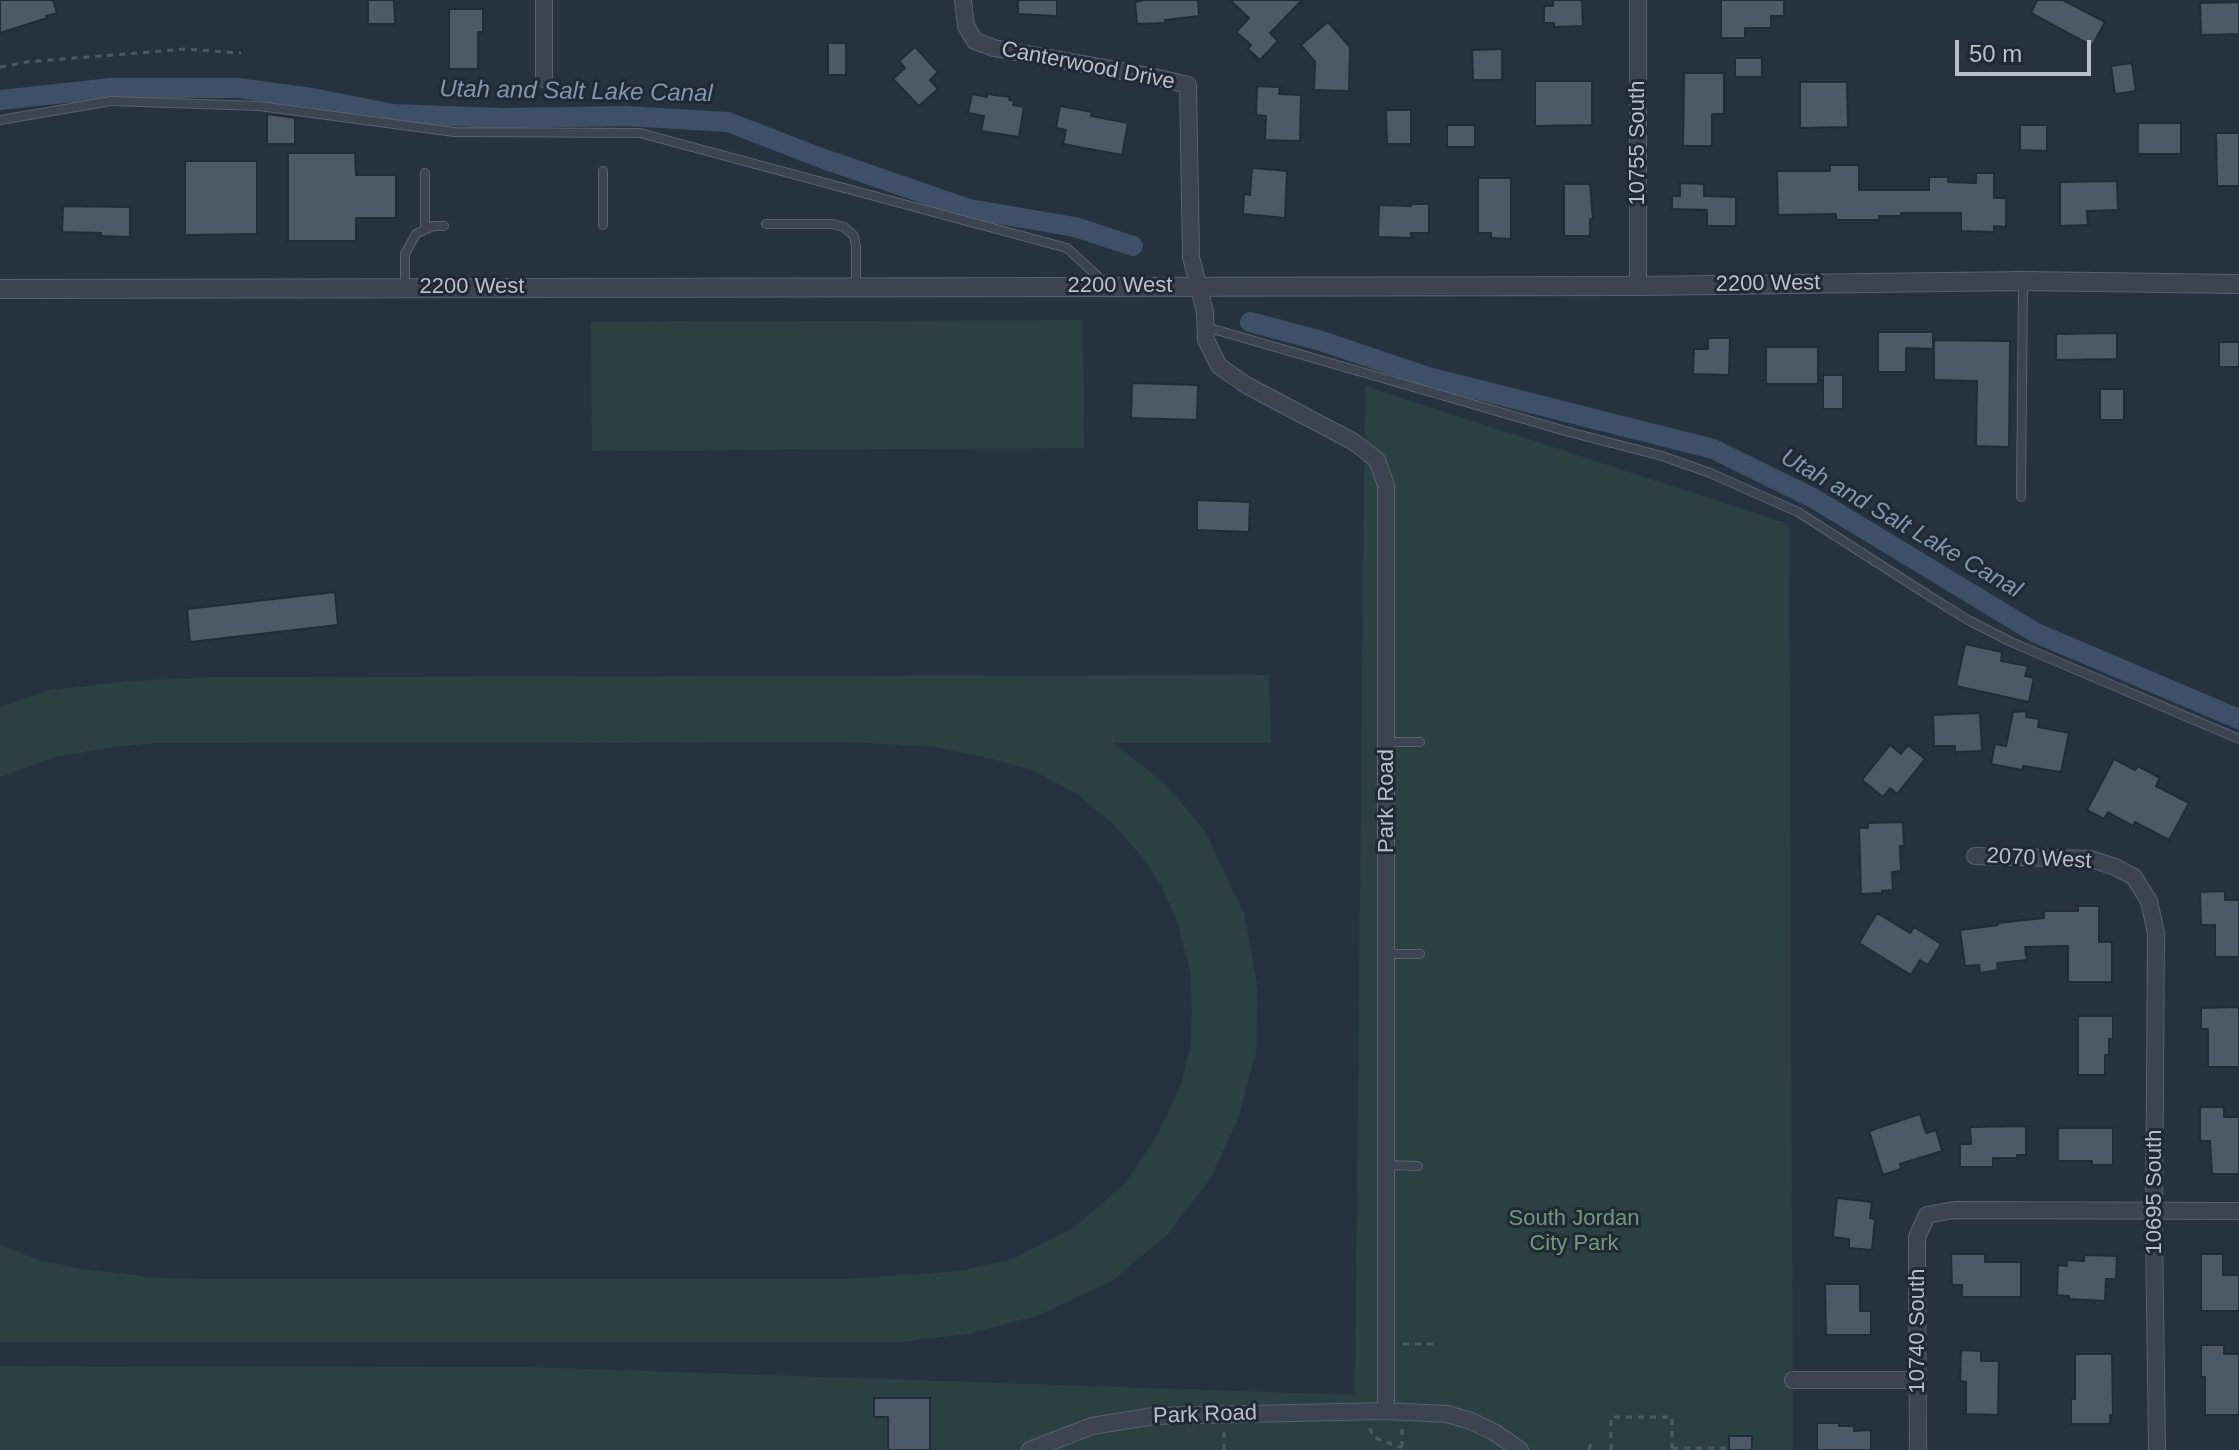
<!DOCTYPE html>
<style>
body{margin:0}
#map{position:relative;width:2239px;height:1450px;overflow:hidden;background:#273240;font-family:Helvetica,sans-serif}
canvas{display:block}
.scale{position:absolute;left:1955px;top:40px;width:136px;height:36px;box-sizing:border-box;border:4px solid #b8bfca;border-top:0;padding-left:10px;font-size:24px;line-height:28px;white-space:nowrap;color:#b8bfca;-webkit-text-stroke:6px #202935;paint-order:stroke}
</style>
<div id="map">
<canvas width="2239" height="1450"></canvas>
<div class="scale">50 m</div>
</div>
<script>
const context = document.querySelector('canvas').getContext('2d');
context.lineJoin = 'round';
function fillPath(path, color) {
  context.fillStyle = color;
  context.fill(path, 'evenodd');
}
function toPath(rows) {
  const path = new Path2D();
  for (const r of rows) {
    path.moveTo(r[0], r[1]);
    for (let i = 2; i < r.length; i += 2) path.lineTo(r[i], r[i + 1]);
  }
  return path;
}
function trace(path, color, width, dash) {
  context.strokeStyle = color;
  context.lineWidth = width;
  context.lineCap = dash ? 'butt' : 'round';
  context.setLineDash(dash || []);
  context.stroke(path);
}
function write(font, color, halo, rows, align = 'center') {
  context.font = font + ' Helvetica,sans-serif';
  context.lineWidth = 6;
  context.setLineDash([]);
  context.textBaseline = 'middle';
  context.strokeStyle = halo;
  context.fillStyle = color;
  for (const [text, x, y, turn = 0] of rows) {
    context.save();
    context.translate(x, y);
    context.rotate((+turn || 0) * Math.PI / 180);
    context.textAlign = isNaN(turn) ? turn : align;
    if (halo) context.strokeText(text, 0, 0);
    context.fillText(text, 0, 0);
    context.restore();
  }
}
fillPath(toPath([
 [1083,320,1084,448,592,451,591,322],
 [1365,386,1789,524,1793,1450,0,1450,0,1366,528,1367,1355,1395],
 [1269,675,1271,743,1114,743,1165,784,1205,831,1244,914,1258,989,1256,1051,1239,1117,1210,1179,1167,1235,1112,1281,1037,1316,968,1334,901,1342,0,1342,0,1244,38,1260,84,1269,158,1278,210,1279,846,1279,960,1271,1012,1259,1075,1227,1126,1182,1158,1134,1181,1084,1190,1048,1192,1010,1190,971,1178,924,1161,885,1139,853,1113,824,1077,794,1032,770,987,758,935,747,848,742,158,743,114,747,56,757,0,777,0,707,49,690,132,681,212,677]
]), '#2a4042');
trace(toPath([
 [0,100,111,88,238,88,312,98,393,114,502,118,626,116,728,122,821,158,969,209,1075,227,1133,246],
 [1250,322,1318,340,1428,377,1713,449,1813,498,2036,633,2239,719]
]), '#3e4f68', 20);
const building = toPath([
 [0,0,53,0,57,13,46,16,47,18,0,33,0,0],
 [368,0,394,0,395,24,368,24,368,0],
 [1018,0,1057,0,1057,16,1018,14,1018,0],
 [1144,0,1198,0,1199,16,1165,20,1165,23,1137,24,1135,2,1144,0],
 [1230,0,1302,0,1270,33,1278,41,1260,60,1248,49,1251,45,1236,32,1249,18,1230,0],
 [1553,0,1582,0,1583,26,1554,27,1554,23,1544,23,1544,6,1553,6,1553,0],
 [1721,0,1784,0,1784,16,1771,16,1771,28,1745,28,1745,38,1721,38,1721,0],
 [2037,0,2063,0,2105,22,2092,46,2031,13,2037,0],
 [2239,2,2239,34,2201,35,2200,3,2239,2],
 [449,9,483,9,483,32,478,32,478,69,449,69,449,9],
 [1328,22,1350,47,1349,91,1314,90,1315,62,1301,45,1328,22],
 [828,43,846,43,846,75,828,75,828,43],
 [915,47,938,72,930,80,938,89,919,106,893,79,905,68,899,61,915,47],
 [1502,49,1502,80,1473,80,1472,50,1502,49],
 [1735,58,1762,58,1762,77,1735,77,1735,58],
 [2132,63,2136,91,2115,94,2111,66,2132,63],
 [1684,73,1724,73,1724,114,1712,114,1712,146,1683,146,1684,73],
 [1535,81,1592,81,1592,125,1535,126,1535,81],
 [1800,82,1847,82,1848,127,1800,128,1800,82],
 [1257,86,1280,87,1279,94,1301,95,1300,141,1265,140,1266,116,1256,115,1257,86],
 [972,94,987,97,987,94,1010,97,1009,100,1014,101,1013,105,1024,107,1019,137,981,131,984,116,968,113,972,94],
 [1060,106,1092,112,1091,116,1128,123,1122,155,1063,144,1066,130,1056,128,1060,106],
 [1386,110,1411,110,1411,144,1387,144,1386,110],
 [267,114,295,118,295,144,267,144,267,114],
 [2138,123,2181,123,2181,154,2138,154,2138,123],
 [1447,125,1475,125,1475,147,1447,147,1447,125],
 [2020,125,2047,125,2047,151,2020,150,2020,125],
 [2216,133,2239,133,2239,186,2217,186,2216,133],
 [288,153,355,153,356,175,396,175,396,218,356,218,356,241,288,241,288,153],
 [185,161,257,161,257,234,185,235,185,161],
 [1830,165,1859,165,1859,190,1929,190,1929,177,1948,177,1948,182,1976,183,1976,173,1994,173,1994,198,2006,198,2006,227,1994,226,1994,232,1961,231,1961,213,1901,213,1901,216,1879,216,1879,220,1836,220,1836,214,1778,215,1777,171,1830,171,1830,165],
 [1252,168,1287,171,1285,218,1243,214,1244,194,1250,195,1252,168],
 [1478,178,1511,178,1511,239,1491,238,1491,233,1478,233,1478,178],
 [2117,181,2118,210,2087,211,2088,225,2060,226,2060,182,2117,181],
 [1680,183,1704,184,1704,196,1736,197,1736,226,1707,226,1707,210,1672,209,1672,196,1680,196,1680,183],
 [1564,184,1590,184,1593,219,1590,219,1590,236,1564,236,1564,184],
 [1411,204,1429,204,1429,233,1411,233,1411,238,1378,237,1379,205,1411,206,1411,204],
 [63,206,130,207,130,237,101,236,101,233,62,232,63,206],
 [1878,332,1933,332,1933,349,1906,348,1906,372,1878,372,1878,332],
 [2117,333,2117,359,2056,360,2056,334,2117,333],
 [1708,338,1730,338,1729,375,1693,374,1694,349,1708,349,1708,338],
 [1934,340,2010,341,2009,447,1976,446,1977,381,1934,380,1934,340],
 [2219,342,2239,342,2239,367,2219,367,2219,342],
 [1766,347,1818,347,1818,384,1766,384,1766,347],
 [1823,375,1843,375,1843,409,1823,409,1823,375],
 [1132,383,1198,385,1197,420,1131,418,1132,383],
 [2100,389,2124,389,2124,420,2100,420,2100,389],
 [1197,500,1250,502,1249,532,1197,530,1197,500],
 [335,592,338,625,190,642,187,609,335,592],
 [1965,644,2002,652,2001,661,2028,666,2025,676,2034,678,2029,702,1956,686,1965,644],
 [2027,711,2026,717,2039,719,2038,727,2069,733,2061,772,2023,766,2022,770,1991,764,1995,744,2006,746,2013,712,2027,711],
 [1980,713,1982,751,1955,752,1955,746,1934,746,1933,715,1980,713],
 [1890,745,1901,754,1908,745,1925,759,1897,794,1890,788,1883,797,1862,780,1890,745],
 [2114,759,2135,770,2138,766,2160,778,2156,786,2189,803,2169,840,2135,822,2133,826,2108,812,2104,819,2087,810,2114,759],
 [1903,822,1904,846,1900,846,1901,871,1892,872,1893,890,1882,891,1882,893,1861,894,1859,828,1868,828,1868,823,1903,822],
 [2225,891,2225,900,2239,900,2239,957,2215,957,2215,925,2201,925,2200,892,2225,891],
 [2078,906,2099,906,2099,942,2112,942,2112,982,2068,982,2068,946,2025,947,2027,960,1997,963,1998,970,1980,973,1979,965,1965,966,1960,930,1998,925,1998,923,2044,918,2044,911,2078,911,2078,906],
 [1877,913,1910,933,1914,927,1941,944,1928,965,1920,960,1911,975,1859,943,1877,913],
 [2239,1007,2239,1067,2208,1067,2208,1029,2201,1029,2201,1008,2239,1007],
 [2078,1016,2113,1016,2113,1039,2109,1039,2109,1055,2105,1055,2105,1075,2078,1075,2078,1016],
 [2200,1107,2224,1107,2224,1117,2239,1117,2239,1174,2212,1174,2210,1141,2200,1141,2200,1107],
 [1920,1114,1926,1133,1936,1130,1942,1151,1900,1164,1901,1169,1883,1175,1869,1131,1920,1114],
 [2026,1126,2026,1155,2017,1155,2017,1158,1993,1158,1993,1167,1960,1167,1960,1144,1971,1144,1970,1127,2026,1126],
 [2058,1128,2113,1128,2113,1165,2092,1165,2092,1161,2058,1161,2058,1128],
 [1837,1198,1872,1202,1870,1218,1875,1219,1872,1250,1849,1248,1849,1239,1833,1237,1837,1198],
 [1951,1254,1985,1254,1985,1262,2021,1262,2021,1297,1962,1297,1962,1285,1952,1285,1951,1254],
 [2201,1254,2223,1254,2223,1275,2239,1275,2239,1311,2201,1311,2201,1254],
 [2084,1255,2117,1256,2116,1279,2106,1279,2105,1301,2069,1299,2069,1296,2057,1295,2058,1265,2067,1266,2067,1260,2084,1261,2084,1255],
 [1825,1284,1860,1284,1860,1311,1871,1311,1871,1335,1826,1335,1825,1284],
 [2201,1345,2224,1345,2224,1354,2239,1354,2239,1415,2205,1415,2205,1377,2201,1377,2201,1345],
 [1961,1350,1981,1351,1981,1361,1999,1361,1998,1415,1966,1414,1966,1382,1960,1381,1961,1350],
 [2075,1354,2112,1354,2113,1415,2110,1415,2110,1424,2071,1424,2071,1399,2075,1399,2075,1354],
 [874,1398,930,1398,930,1450,888,1450,888,1417,874,1417,874,1398],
 [1817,1423,1839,1423,1839,1426,1854,1426,1854,1431,1871,1430,1871,1450,1817,1450,1817,1423],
 [1729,1436,1752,1436,1752,1450,1729,1450,1729,1436]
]);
fillPath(building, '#4d5969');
trace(building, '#222b37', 2);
const service = toPath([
 [0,120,111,101,259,106,454,132,640,133,1067,248,1106,284],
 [603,171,603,225],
 [425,173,425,230],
 [766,224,832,224,844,227,854,236,856,247,856,286],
 [405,287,405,254,416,234,433,226,444,226],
 [1206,327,1569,432,1662,456,1710,473,1798,512,1923,592,1968,620,2011,642,2239,739],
 [2021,497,2023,282],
 [1387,742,1420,742],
 [1386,954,1420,954],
 [1386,1165,1418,1166]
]);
const minor = toPath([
 [544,0,544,79],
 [963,0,966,26,975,41,994,48,1150,76,1188,85,1191,257,1205,312,1206,340,1219,366,1246,385,1354,442,1377,460,1386,485,1386,1411],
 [1638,0,1638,286],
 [1975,856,2091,859,2115,867,2134,877,2149,901,2156,933,2154,1232,2157,1450],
 [1793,1380,1918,1380],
 [1030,1450,1092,1426,1154,1416,1386,1411,1447,1414,1471,1421,1494,1432,1520,1450],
 [1918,1450,1917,1237,1927,1215,1954,1210,2239,1211]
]);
const tertiary = toPath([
 [0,289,1638,286,2023,281,2239,284]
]);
trace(service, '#59626d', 10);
trace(minor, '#59626d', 18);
trace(tertiary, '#59626d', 20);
trace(toPath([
 [0,67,27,62,185,49,241,53],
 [1403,1344,1439,1344],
 [1370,1428,1373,1437,1402,1448],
 [1402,1429,1402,1448,1407,1450],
 [1672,1448,1729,1448],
 [1224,1450,1224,1430],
 [1589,1450,1591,1442],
 [1611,1450,1611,1417,1672,1417,1672,1450]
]), '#495d60', 3, [6, 6]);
trace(service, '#3b4450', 8);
trace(minor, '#3b4450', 16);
trace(tertiary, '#3b4450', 18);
write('22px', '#b8bfca', '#202935', [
 ["Canterwood Drive",1088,66,11],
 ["10755 South",1638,143,-90],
 ["2200 West",1768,284,-1],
 ["2200 West",1120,286],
 ["2200 West",472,287],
 ["Park Road",1387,801,-90],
 ["2070 West",2039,859,3],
 ["10695 South",2155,1192,-90],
 ["10740 South",1918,1331,-90],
 ["Park Road",1205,1415,-2]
]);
write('22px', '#709a7a', '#202935', [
 ["South Jordan",1574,1219],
 ["City Park",1574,1244]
]);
write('italic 24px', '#8195b0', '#202935', [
 ["Utah and Salt Lake Canal",576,92,1],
 ["Utah and Salt Lake Canal",1901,524,30]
]);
</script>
